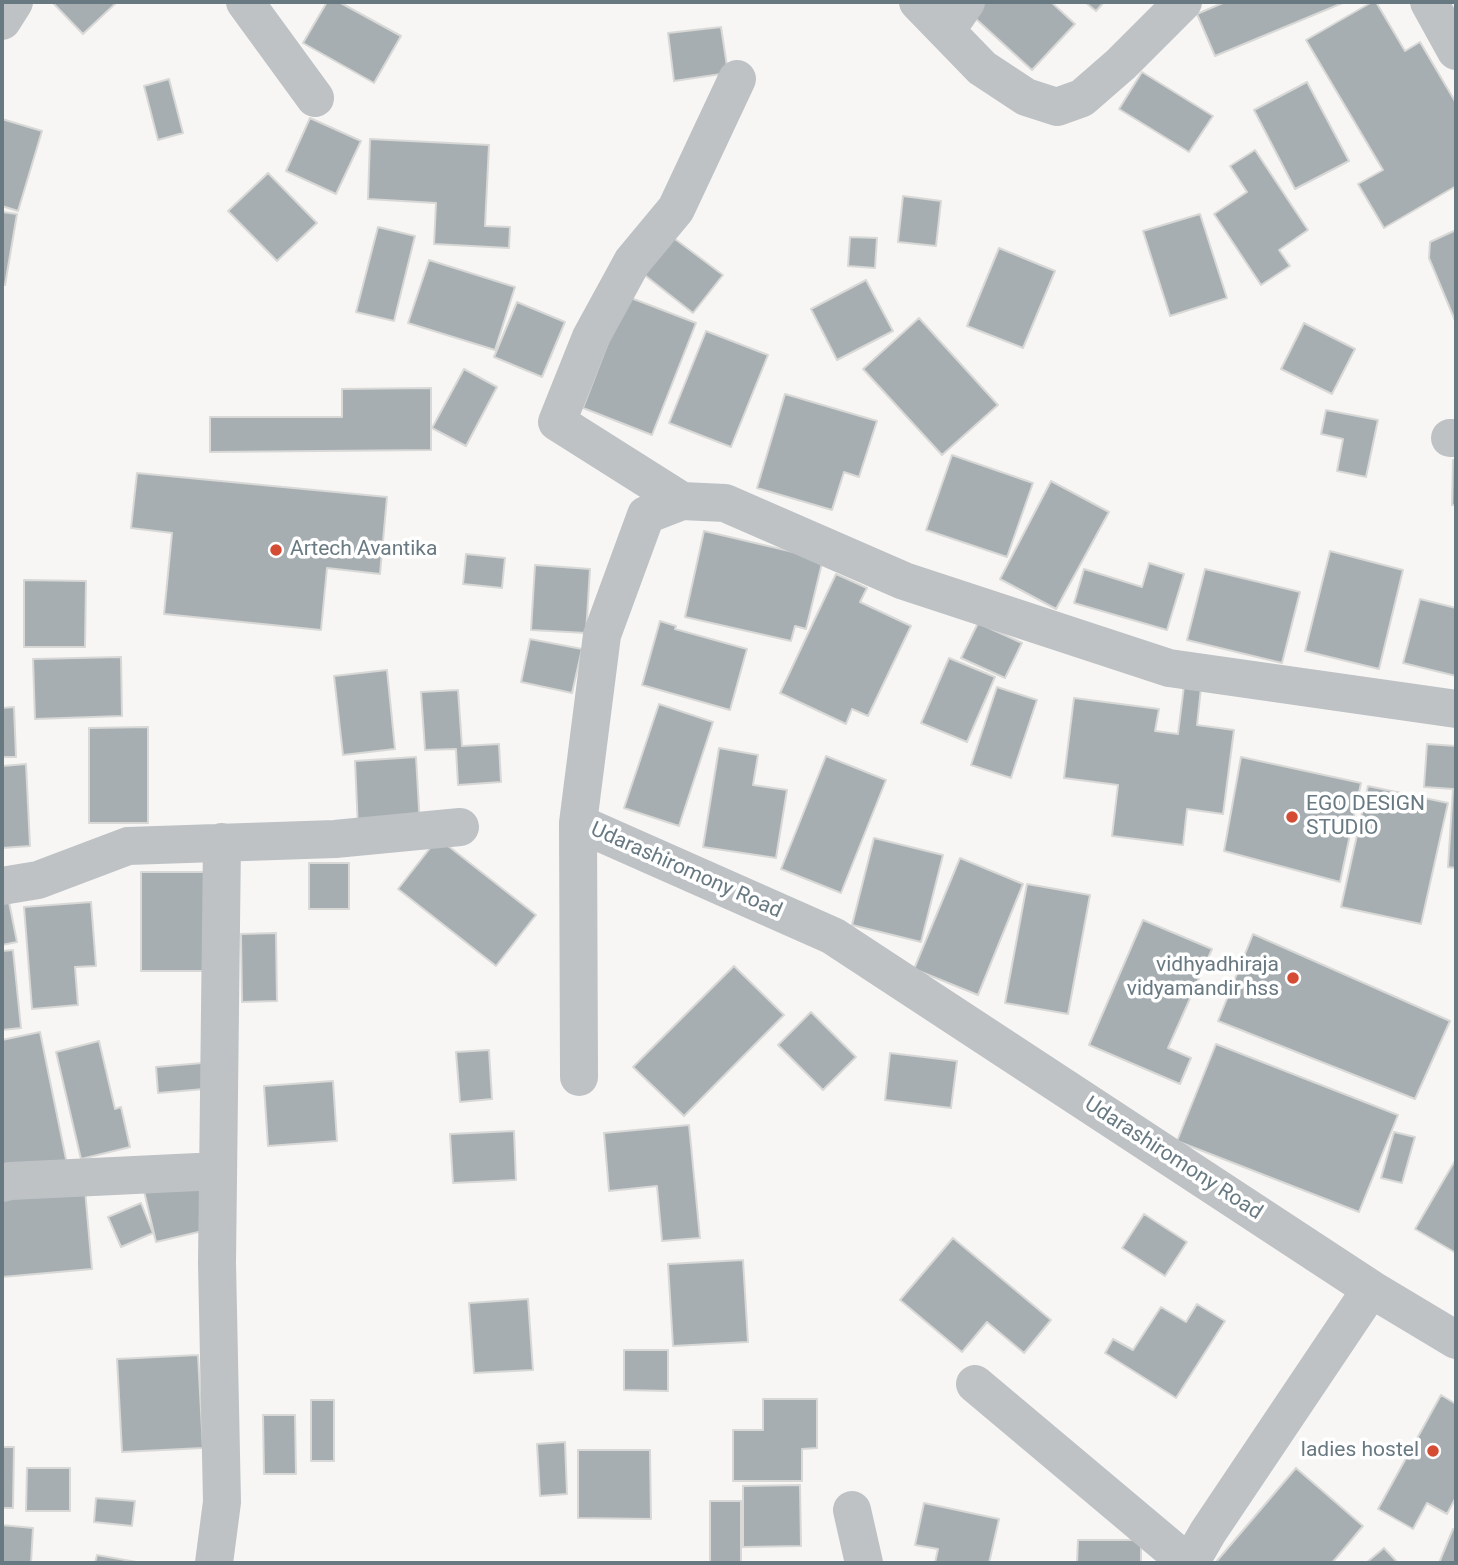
<!DOCTYPE html>
<style>
body{margin:0}
#map{position:relative;width:1458px;height:1565px;overflow:hidden;background:#f7f6f4;font-family:Roboto,sans-serif}
canvas{display:block}
.frame{position:absolute;inset:0;border:4px solid #687982;pointer-events:none}
</style>
<div id="map">
<canvas width="1458" height="1565"></canvas>
<div class="frame"></div>
</div>
<script>
const context = document.querySelector('canvas').getContext('2d');
context.lineJoin = 'round';
function fillPath(path, color) {
  context.fillStyle = color;
  context.fill(path, 'evenodd');
}
function toPath(rows) {
  const path = new Path2D();
  for (const r of rows) {
    path.moveTo(r[0], r[1]);
    for (let i = 2; i < r.length; i += 2) path.lineTo(r[i], r[i + 1]);
  }
  return path;
}
function trace(path, color, width, dash) {
  context.strokeStyle = color;
  context.lineWidth = width;
  context.lineCap = dash ? 'butt' : 'round';
  context.setLineDash(dash || []);
  context.stroke(path);
}
function write(font, color, halo, rows, align = 'center') {
  context.font = font + ' Roboto,sans-serif';
  context.lineWidth = 7;
  context.setLineDash([]);
  context.textBaseline = 'middle';
  context.strokeStyle = halo;
  context.fillStyle = color;
  for (const [text, x, y, turn = 0] of rows) {
    context.save();
    context.translate(x, y);
    context.rotate((+turn || 0) * Math.PI / 180);
    context.textAlign = isNaN(turn) ? turn : align;
    if (halo) context.strokeText(text, 0, 0);
    context.fillText(text, 0, 0);
    context.restore();
  }
}
const building = toPath([
 [52,2,117,2,83,34,52,2],
 [327,2,339,2,401,36,374,83,303,43,327,2],
 [970,2,1051,2,1075,24,1032,70,964,8,970,2],
 [1085,2,1104,2,1096,11,1085,2],
 [1225,2,1345,2,1215,56,1197,14,1225,2],
 [1372,2,1376,2,1405,51,1420,42,1456,103,1456,186,1384,228,1358,184,1383,170,1306,40,1372,2],
 [721,27,728,73,674,81,668,33,721,27],
 [1142,72,1213,116,1189,152,1119,109,1142,72],
 [169,79,183,133,158,140,144,86,169,79],
 [1307,82,1349,161,1295,189,1254,110,1307,82],
 [310,118,361,141,336,194,286,171,310,118],
 [2,119,42,131,18,211,2,206,2,119],
 [370,139,489,145,485,226,510,227,509,248,434,244,436,203,368,199,370,139],
 [1255,150,1308,230,1279,250,1290,266,1261,285,1214,214,1247,192,1230,166,1255,150],
 [268,173,317,223,277,261,228,211,268,173],
 [903,196,941,201,936,246,898,242,903,196],
 [2,212,17,214,5,285,2,284,2,212],
 [1200,214,1227,298,1170,316,1143,231,1200,214],
 [378,227,415,236,394,321,356,312,378,227],
 [1456,230,1456,323,1429,258,1430,242,1456,230],
 [671,236,723,275,693,313,642,273,671,236],
 [850,237,877,238,875,268,848,266,850,237],
 [999,248,1055,271,1023,348,967,326,999,248],
 [429,260,515,287,495,350,408,323,429,260],
 [866,280,893,331,837,360,811,309,866,280],
 [626,296,696,323,652,435,583,408,626,296],
 [517,302,565,322,542,377,494,357,517,302],
 [919,318,998,405,942,455,863,369,919,318],
 [1304,323,1355,349,1332,394,1281,369,1304,323],
 [706,331,768,355,731,447,669,423,706,331],
 [464,369,497,387,466,446,432,428,464,369],
 [431,388,431,450,210,452,210,417,342,417,342,389,431,388],
 [785,394,877,421,859,477,844,472,832,510,757,488,785,394],
 [1326,410,1378,420,1366,477,1337,471,1343,439,1321,434,1326,410],
 [952,455,1033,483,1007,557,926,530,952,455],
 [1453,460,1456,460,1456,505,1452,505,1453,460],
 [137,473,387,497,380,574,327,568,321,630,164,614,172,533,131,528,137,473],
 [1051,481,1109,512,1056,609,1000,579,1051,481],
 [704,531,823,559,806,629,795,626,791,641,685,617,704,531],
 [1330,551,1403,570,1379,669,1305,651,1330,551],
 [466,554,505,558,502,588,463,584,466,554],
 [1149,563,1184,574,1167,630,1074,603,1084,569,1142,587,1149,563],
 [535,565,590,569,586,633,531,630,535,565],
 [1205,569,1300,592,1282,663,1187,640,1205,569],
 [836,574,867,588,860,602,911,626,868,716,852,709,846,724,780,693,836,574],
 [24,580,86,581,85,647,24,647,24,580],
 [1420,599,1456,608,1456,676,1403,663,1420,599],
 [660,621,676,626,675,629,747,649,730,710,642,685,660,621],
 [978,623,1022,643,1005,678,961,658,978,623],
 [530,639,582,649,572,693,521,682,530,639],
 [121,657,122,716,35,719,33,659,121,657],
 [949,658,995,677,967,742,921,723,949,658],
 [387,670,395,749,343,755,334,676,387,670],
 [1184,686,1201,688,1197,725,1234,730,1223,814,1187,809,1183,845,1112,836,1118,785,1064,778,1074,698,1159,709,1155,731,1178,734,1184,686],
 [997,687,1037,700,1011,778,971,765,997,687],
 [458,690,462,746,499,744,501,782,458,785,456,749,425,750,421,692,458,690],
 [659,704,713,722,679,826,624,808,659,704],
 [14,707,16,757,2,757,2,708,14,707],
 [148,727,148,823,89,823,89,728,148,727],
 [1427,744,1456,746,1456,868,1448,867,1453,789,1424,787,1427,744],
 [719,748,758,755,753,785,787,790,776,858,703,847,719,748],
 [826,756,886,780,841,893,781,869,826,756],
 [416,757,420,826,358,829,355,761,416,757],
 [1241,757,1361,783,1340,882,1224,851,1241,757],
 [26,764,30,846,2,848,2,766,26,764],
 [1368,786,1448,803,1421,924,1341,907,1368,786],
 [438,838,536,915,496,966,398,889,438,838],
 [874,838,943,855,921,942,852,925,874,838],
 [960,858,1023,884,978,995,914,969,960,858],
 [309,863,349,863,349,909,309,909,309,863],
 [141,872,206,872,206,971,141,971,141,872],
 [1027,884,1090,895,1068,1014,1005,1003,1027,884],
 [7,892,17,942,2,945,2,893,7,892],
 [91,902,96,966,75,967,78,1005,32,1009,24,907,91,902],
 [1143,920,1212,949,1168,1048,1191,1058,1180,1084,1089,1045,1143,920],
 [276,933,277,1001,242,1002,241,934,276,933],
 [1253,934,1450,1021,1415,1099,1218,1021,1253,934],
 [13,950,21,1028,2,1030,2,951,13,950],
 [734,966,784,1015,684,1116,633,1067,734,966],
 [811,1012,856,1057,823,1090,778,1045,811,1012],
 [40,1032,67,1164,2,1177,2,1040,40,1032],
 [99,1041,115,1109,121,1107,130,1147,81,1159,56,1052,99,1041],
 [1216,1044,1398,1115,1359,1212,1177,1141,1216,1044],
 [489,1050,492,1099,460,1102,456,1052,489,1050],
 [890,1053,957,1061,951,1108,885,1100,890,1053],
 [202,1063,204,1089,158,1093,156,1067,202,1063],
 [333,1081,337,1141,268,1146,264,1086,333,1081],
 [689,1125,700,1238,662,1241,657,1186,609,1191,604,1133,689,1125],
 [514,1131,516,1180,453,1183,450,1134,514,1131],
 [1394,1132,1415,1137,1402,1183,1381,1178,1394,1132],
 [1456,1159,1456,1253,1415,1229,1456,1159],
 [200,1179,211,1229,156,1242,144,1191,200,1179],
 [85,1190,92,1269,2,1277,2,1197,85,1190],
 [141,1203,153,1233,121,1247,108,1217,141,1203],
 [1144,1214,1187,1242,1165,1276,1122,1248,1144,1214],
 [953,1238,1051,1320,1024,1353,987,1322,962,1352,900,1300,953,1238],
 [743,1260,748,1342,673,1346,668,1264,743,1260],
 [528,1299,533,1370,474,1373,469,1303,528,1299],
 [1197,1304,1225,1321,1176,1398,1105,1353,1113,1339,1133,1350,1161,1307,1186,1322,1197,1304],
 [624,1350,668,1350,668,1391,624,1390,624,1350],
 [198,1355,203,1448,122,1452,117,1359,198,1355],
 [1441,1395,1456,1404,1456,1497,1447,1514,1427,1503,1413,1529,1378,1509,1441,1395],
 [763,1399,817,1399,817,1448,802,1449,802,1481,733,1481,733,1430,763,1430,763,1399],
 [311,1400,334,1400,334,1461,311,1461,311,1400],
 [263,1415,295,1415,296,1474,264,1474,263,1415],
 [565,1442,567,1494,540,1496,537,1444,565,1442],
 [2,1447,14,1447,13,1508,2,1508,2,1447],
 [578,1450,650,1450,651,1519,578,1518,578,1450],
 [27,1468,70,1468,70,1511,26,1511,27,1468],
 [1296,1468,1363,1526,1332,1563,1218,1563,1216,1562,1296,1468],
 [800,1485,801,1546,743,1547,743,1486,800,1485],
 [96,1498,135,1501,132,1526,94,1522,96,1498],
 [710,1501,741,1501,741,1563,710,1563,710,1501],
 [924,1503,999,1519,989,1563,935,1563,938,1549,915,1545,924,1503],
 [2,1525,33,1528,31,1563,2,1563,2,1525],
 [1453,1529,1456,1530,1456,1563,1439,1563,1453,1529],
 [1078,1540,1141,1540,1141,1563,1077,1563,1078,1540],
 [1384,1548,1398,1563,1366,1563,1384,1548],
 [97,1555,142,1563,95,1563,97,1555]
]);
fillPath(building, '#a6aeb2');
trace(building, '#d8d8d6', 2);
trace(toPath([
 [245,2,315,98],
 [918,2,982,68,1026,97,1057,107,1082,98,1121,64,1183,2],
 [1429,2,1456,51],
 [2,21,14,2],
 [946,31,966,2],
 [1450,438,1456,438],
 [682,501,557,422,591,337,632,262,676,209,737,79],
 [1456,709,1169,668,904,581,725,503,682,501,646,515,602,635,578,823,833,936,1371,1289,1456,1340],
 [578,823,579,1077],
 [2,886,38,880,128,846,335,839,460,827],
 [2,1183,10,1181,218,1171],
 [975,1384,1188,1563],
 [852,1510,864,1563],
 [214,1563,222,1502,217,1263,222,842],
 [1190,1563,1208,1532,1371,1289]
]), '#bec2c5', 38);
for (const [x, y, r, color] of [
 [276,550,7,"#d54c35"],
 [1292,817,7,"#d54c35"],
 [1293,978,7,"#d54c35"],
 [1433,1451,7,"#d54c35"]
]) {
  const dot = new Path2D();
  dot.arc(x, y, r, 0, 2 * Math.PI);
  context.fillStyle = color;
  context.fill(dot);
  trace(dot, '#fff', 2.5);
}
write('21px', '#687982', '#fff', [
 ["Artech Avantika",290,550],
 ["EGO DESIGN",1306,805],
 ["STUDIO",1306,829],
 ["vidhyadhiraja",1279,966,"right"],
 ["vidyamandir hss",1279,990,"right"],
 ["ladies hostel",1419,1451,"right"]
], 'left');
write('21px', '#687982', '#fff', [
 ["Udarashiromony Road",686,871,24],
 ["Udarashiromony Road",1173,1159,33]
]);
</script>
